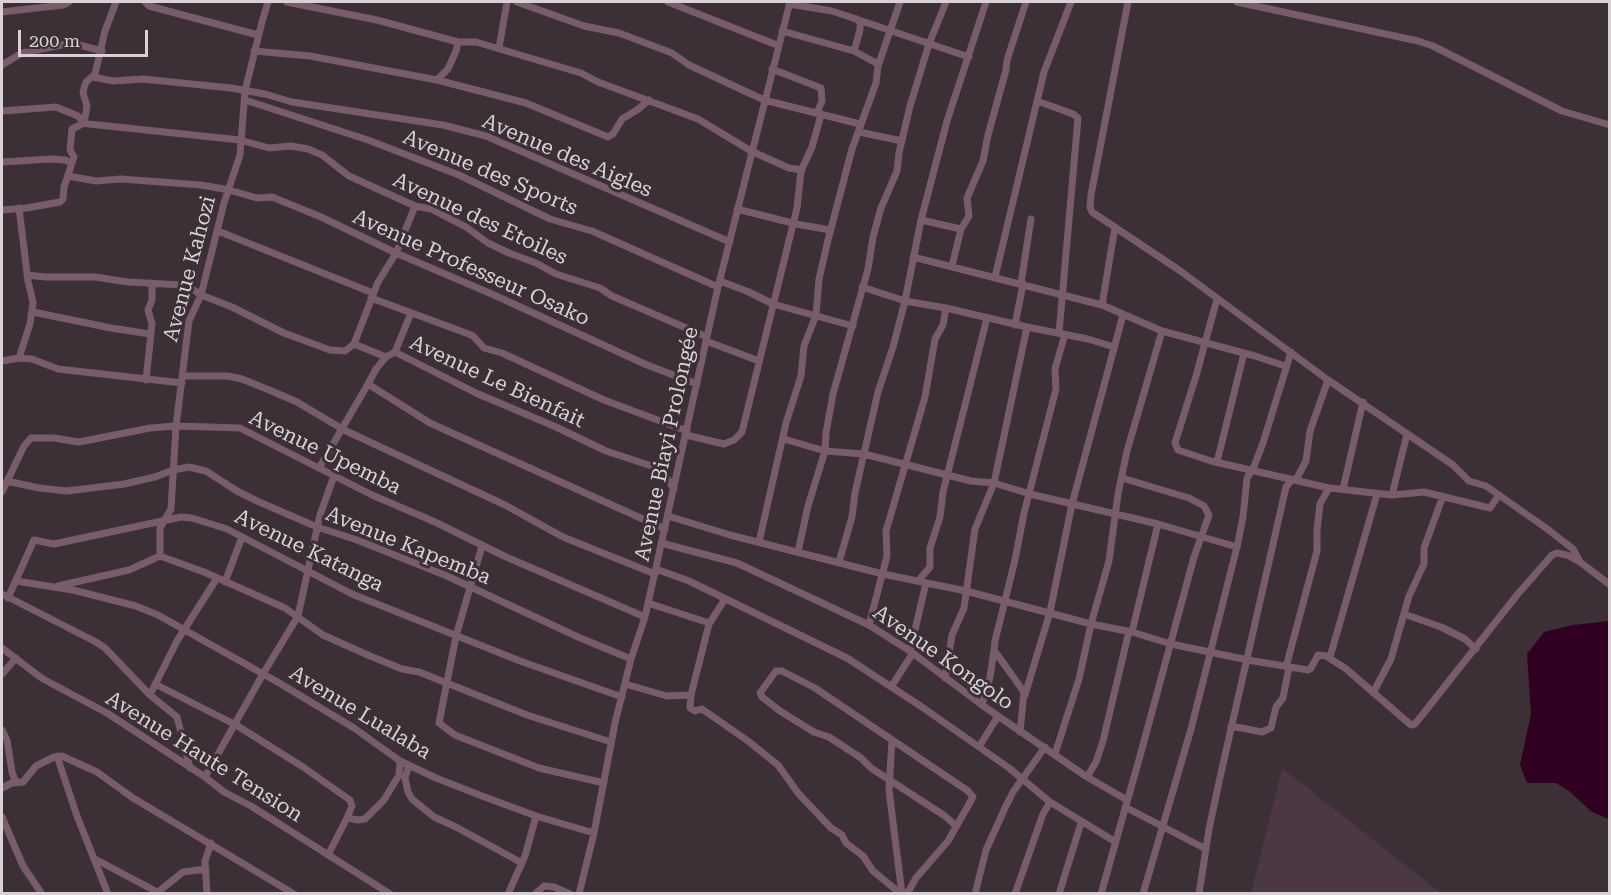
<!DOCTYPE html>
<meta charset="utf-8">
<style>
body{margin:0}
#map{position:relative;width:1611px;height:895px;overflow:hidden;background:#3c2f36;font-family:"Roboto Serif",serif}
canvas{display:block}
.frame{position:absolute;inset:0;border:3px solid #dad1d5;pointer-events:none}
.scale{position:absolute;left:18px;top:30px;width:130px;height:27px;box-sizing:border-box;border:3px solid #dad1d5;border-top:0;padding-left:8px;font-size:18px;line-height:21px;white-space:nowrap;color:#dad1d5;-webkit-text-stroke:4px #3c2f36;paint-order:stroke}
</style>
<div id="map">
<canvas width="1611" height="895"></canvas>
<div class="frame"></div>
<div class="scale">200 m</div>
</div>
<script>
const context = document.querySelector('canvas').getContext('2d');
context.lineJoin = 'round';
function fillPath(path, color) {
  context.fillStyle = color;
  context.fill(path, 'evenodd');
}
function toPath(rows) {
  const path = new Path2D();
  for (const r of rows) {
    path.moveTo(r[0], r[1]);
    for (let i = 2; i < r.length; i += 2) path.lineTo(r[i], r[i + 1]);
  }
  return path;
}
function trace(path, color, width, dash) {
  context.strokeStyle = color;
  context.lineWidth = width;
  context.lineCap = dash ? 'butt' : 'round';
  context.setLineDash(dash || []);
  context.stroke(path);
}
function write(font, color, halo, rows, align = 'center') {
  context.font = font + ' "Roboto Serif",serif';
  context.lineWidth = 6;
  context.setLineDash([]);
  context.textBaseline = 'middle';
  context.strokeStyle = halo;
  context.fillStyle = color;
  for (const [text, x, y, turn = 0] of rows) {
    context.save();
    context.translate(x, y);
    context.rotate((+turn || 0) * Math.PI / 180);
    context.textAlign = isNaN(turn) ? turn : align;
    if (halo) context.strokeText(text, 0, 0);
    context.fillText(text, 0, 0);
    context.restore();
  }
}
fillPath(toPath([
 [1282,768,1441,893,1251,893]
]), '#4b3842');
fillPath(toPath([
 [1609,621,1610,621,1609,819,1592,812,1569,791,1556,783,1527,783,1520,765,1531,714,1527,654,1544,632,1573,625]
]), '#310020');
trace(toPath([
 [145,2,149,6,258,35],
 [268,2,262,22,245,91,240,155,224,203,201,295,189,321,176,426,171,509,160,528,160,556,204,572,285,608,323,635,370,656,402,669,419,672,527,715,611,742],
 [287,2,377,20,458,42,476,42,581,73,598,82,698,119,751,151,789,168,802,170],
 [517,2,584,26,619,33,672,53,689,65,764,100,860,124],
 [668,2,777,45],
 [1128,2,1091,195,1090,207,1092,212,1179,270,1328,380,1453,465,1469,481,1486,486,1546,528,1573,549,1580,562],
 [1237,2,1418,41,1433,46,1562,111,1610,125],
 [789,4,832,11,969,57],
 [2,12,63,5,69,2],
 [782,31,854,51,878,64],
 [499,48,507,2],
 [254,51,310,56,437,80,526,103,608,137,613,134,622,119,637,110,649,100],
 [854,51,860,30,860,23,857,19],
 [2,65,22,53,72,43,102,51],
 [772,69,821,88,822,101,817,113],
 [93,77,113,81,143,79,231,88,265,94,292,102,443,125,486,136,730,242],
 [437,80,448,69,456,51,458,42],
 [245,100,368,140,459,175,550,219,592,231,718,287],
 [1037,101,1073,114,1078,118,1059,333],
 [2,111,56,107,78,116,84,123,89,124,240,140,269,148,291,146,308,149,322,155,349,176,415,206,431,209,466,227,488,243,509,253,536,263,556,274,600,288,612,296,707,337],
 [859,132,902,141],
 [2,162,50,159,65,160,72,163],
 [68,176,96,181,121,179,201,185,229,190,257,198,272,197,321,217,396,253,494,295,647,365,697,384],
 [737,209,796,224,830,230],
 [2,210,27,208,60,202,63,199,64,187,74,157,70,150,72,129,84,123,87,106,83,93,84,88,86,82,95,74,105,31,116,2],
 [921,220,947,121,986,2],
 [961,229,969,216,967,198,983,161,988,135,1006,70,1007,60,1026,2],
 [218,231,373,293],
 [913,257,1102,305,1162,331,1255,356,1285,366],
 [27,275,46,277,95,277,128,282,182,285,194,290,201,295,232,307,284,333,330,350,345,351,354,344,386,357,395,352,476,393,556,427,606,451,661,469,674,489],
 [995,277,1044,72,1071,2],
 [720,281,749,292,773,304,853,326],
 [1021,283,1031,219],
 [862,287,905,301,946,308,1027,327,1088,339,1114,347],
 [371,298,466,333,473,336,484,348,502,353,604,400,687,431],
 [1217,299,1196,376,1175,443,1178,450,1211,461,1329,488,1392,495,1424,492,1490,508,1499,495],
 [1102,305,1115,227],
 [33,312,111,328,150,334],
 [1015,325,1023,284],
 [706,341,759,361],
 [354,344,378,282,396,253,415,206],
 [395,352,411,313],
 [386,357,376,369,368,384,430,423,665,529],
 [19,358,30,324,33,302,28,281,19,208],
 [2,361,19,358,32,359,58,369,182,383],
 [183,376,228,376,242,379,274,392,297,402,344,430,505,505,563,537,655,574],
 [146,380,152,324,148,310,152,300,152,283],
 [686,435,724,444,734,440,742,432,797,208,801,171,812,147,821,115],
 [784,439,825,451,864,454,971,481,994,483,1030,494,1158,524,1237,547,1243,517,1247,478,1253,469,1263,443,1291,352],
 [1217,462,1244,353],
 [319,468,368,384],
 [7,481,39,488,67,491,124,484,155,477,173,470,189,467,206,471,237,491,257,501,317,527,357,540,447,576,578,637,631,659],
 [1343,489,1363,402],
 [2,492,24,446,31,438,54,438,79,442,150,428,176,426,240,428,372,495,435,522,504,556,645,617],
 [1392,495,1407,434],
 [668,516,730,535,883,574,966,591,1091,624,1132,632,1171,644,1248,660,1308,670,1311,668,1318,655,1326,656,1345,668,1411,725,1415,724,1517,595,1552,555,1557,553,1567,555,1580,562,1610,585],
 [759,542,786,423,801,376,804,346,816,315,819,279,828,240,852,149,876,83,878,66,900,2],
 [661,543,737,563,869,625,910,651,982,705,1087,777,1127,800],
 [482,546,456,636,439,723,455,735,539,768,604,783],
 [798,552,808,506,825,451,826,433,833,394,868,269,873,237,881,208,897,171,899,153,910,106,929,44,946,2],
 [839,562,852,517,855,493,878,392,893,347,905,301,921,220,961,229,952,266],
 [656,569,689,581,847,658,922,707,1009,768,1050,802,1114,841],
 [16,581,73,590,136,606,158,615,281,684,354,728,400,761,436,778,482,796,536,816,594,833],
 [918,581,930,567,930,548,940,517,943,492,987,318],
 [225,582,242,537],
 [58,586,129,570,160,556],
 [2,594,96,642,105,648,150,695,177,717,190,768],
 [8,598,34,540,54,544,181,517,192,518,227,529,352,594,520,661,622,697],
 [725,599,709,624,691,695,690,708,695,711,702,709,748,741,778,765,798,793,831,828,842,835,846,843,863,856,873,871,901,894],
 [648,603,709,623],
 [1404,614,1441,627,1465,639,1476,649],
 [869,625,887,556,886,531,925,397,935,339,943,325,946,308],
 [1132,632,1158,524],
 [2,648,43,679,107,713,205,777,224,792,251,806,390,894],
 [910,651,926,583],
 [1330,657,1377,494],
 [1286,667,1317,551,1317,530,1320,504,1329,488],
 [2,674,16,658],
 [945,678,952,635,964,608,975,529,994,483,1027,327],
 [155,684,236,725,303,767,350,800,352,806,347,818],
 [625,684,667,696,691,695],
 [891,687,913,653],
 [1373,693,1391,659,1409,596,1424,564,1424,548,1443,496],
 [150,695,177,641,217,578],
 [1025,695,1050,612,1072,504,1123,315],
 [982,705,990,677,994,650],
 [1231,726,1262,732,1271,728,1276,707,1283,698,1289,667],
 [2,730,7,740,12,772,16,783],
 [1020,732,1024,692,994,650,995,641,1015,560,1024,513,1056,389,1055,369,1065,334],
 [892,740,889,790,902,894],
 [979,747,998,716],
 [1055,754,1079,679,1091,624,1109,561,1118,494,1127,451,1162,331],
 [57,756,77,816,108,894],
 [409,765,405,778,408,792,412,799,434,817,456,827,522,863],
 [205,777,263,674,298,616,320,515,334,476],
 [1087,777,1096,762,1103,741,1129,631],
 [2,788,12,783,23,782,36,766,54,757,62,756,97,772,133,798,294,894],
 [1125,807,1206,849],
 [2,817,23,866,42,894],
 [328,855,347,818,358,820,365,819,384,800,399,775,400,761],
 [95,859,161,894],
 [158,892,183,872,206,869],
 [207,894,205,861,211,843],
 [508,894,525,856,536,816],
 [535,894,544,886,554,887,570,894],
 [579,894,594,833,615,723,631,659,645,617,718,287,790,2],
 [907,894,916,878,948,841,973,797,968,791,815,688,782,671,776,671,760,693,762,697,780,711,814,732,829,737,861,758,871,768,945,816,956,826],
 [975,894,986,850,1005,808,1013,792,1045,747],
 [1015,894,1043,814,1050,802],
 [1059,894,1081,823],
 [1101,894,1140,756,1194,557,1209,515,1204,506,1189,498,1122,478],
 [1143,894,1191,729,1237,547],
 [1199,894,1209,829,1221,773,1286,487,1292,480,1297,478,1306,461,1310,431,1328,380]
]), '#785c6a', 7);
write('21px', '#dad1d5', '#3c2f36', [
 ["Avenue des Aigles",567,156,23],
 ["Avenue des Sports",490,173,23],
 ["Avenue des Etoiles",480,219,25],
 ["Avenue Professeur Osako",471,268,24],
 ["Avenue Kahozi",190,269,-75],
 ["Avenue Le Bienfait",497,382,25],
 ["Avenue Biayi Prolongée",667,444,-78],
 ["Avenue Upemba",325,453,26],
 ["Avenue Kapemba",408,546,22],
 ["Avenue Katanga",309,551,26],
 ["Avenue Kongolo",943,658,35],
 ["Avenue Lualaba",360,713,31],
 ["Avenue Haute Tension",204,757,32]
]);
</script>
